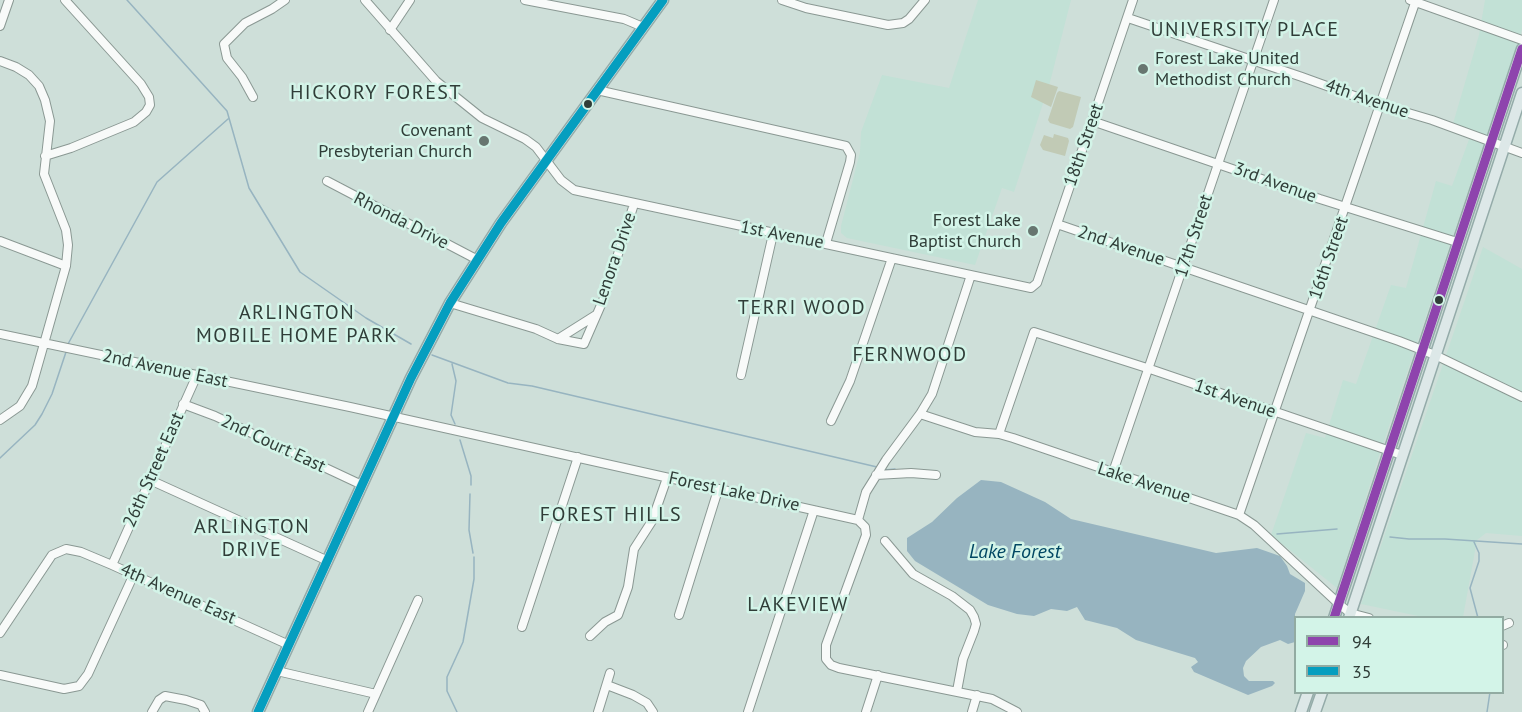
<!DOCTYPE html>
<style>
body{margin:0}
#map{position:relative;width:1522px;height:712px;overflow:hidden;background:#cedfd9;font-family:"PT Sans",sans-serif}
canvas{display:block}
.legend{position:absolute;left:1294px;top:616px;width:210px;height:78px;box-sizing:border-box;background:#d3f4e8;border:2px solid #92aba2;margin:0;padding:8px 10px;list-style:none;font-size:18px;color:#303d38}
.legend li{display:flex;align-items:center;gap:12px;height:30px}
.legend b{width:30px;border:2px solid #92aba2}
</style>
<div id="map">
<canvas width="1522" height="712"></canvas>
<ul class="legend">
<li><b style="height:8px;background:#8e44ad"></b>94</li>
<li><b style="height:8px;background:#059ebf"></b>35</li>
</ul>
</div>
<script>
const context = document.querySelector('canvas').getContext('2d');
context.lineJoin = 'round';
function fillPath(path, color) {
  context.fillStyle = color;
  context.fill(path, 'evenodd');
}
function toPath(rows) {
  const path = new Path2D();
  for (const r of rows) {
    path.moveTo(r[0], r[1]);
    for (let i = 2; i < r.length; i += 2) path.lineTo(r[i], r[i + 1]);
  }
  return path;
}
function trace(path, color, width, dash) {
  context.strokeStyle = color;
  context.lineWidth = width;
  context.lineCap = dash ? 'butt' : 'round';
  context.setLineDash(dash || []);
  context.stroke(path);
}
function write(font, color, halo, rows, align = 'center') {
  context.font = font + ' "PT Sans",sans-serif';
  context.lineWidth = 5;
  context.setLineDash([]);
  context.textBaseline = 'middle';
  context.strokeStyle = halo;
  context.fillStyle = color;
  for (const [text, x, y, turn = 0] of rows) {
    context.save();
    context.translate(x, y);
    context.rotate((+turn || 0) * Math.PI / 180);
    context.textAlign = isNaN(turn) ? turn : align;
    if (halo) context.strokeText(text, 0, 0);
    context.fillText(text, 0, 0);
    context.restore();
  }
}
fillPath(toPath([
 [978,0,1071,0,1050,82,1014,192,1002,188,975,265,847,238,841,233,841,226,860,152,861,132,882,75,949,88],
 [1485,0,1522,0,1522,30,1379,456,1337,588,1271,535,1306,433,1325,438,1343,380,1356,384,1391,285,1406,288,1436,181,1452,186,1471,134,1452,127,1479,35],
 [1483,247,1522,269,1522,536,1486,533,1477,540,1463,617,1423,617,1361,604]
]), '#c2e1d6');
fillPath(toPath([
 [1036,80,1058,87,1051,107,1031,97],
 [1059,91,1081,97,1073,127,1070,129,1050,123,1048,120,1057,93],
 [1054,134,1068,138,1069,141,1065,156,1043,150,1040,145,1044,135,1053,138]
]), '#c1cab5');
fillPath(toPath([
 [981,480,1001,482,1045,502,1071,519,1216,553,1257,548,1280,556,1287,566,1290,574,1305,583,1305,591,1295,614,1295,642,1288,644,1280,640,1261,647,1246,661,1243,668,1244,676,1249,681,1273,681,1275,683,1272,686,1248,695,1194,672,1191,667,1198,662,1195,658,1136,640,1117,628,1085,620,1077,607,1067,611,1051,609,1034,616,1017,614,988,605,915,561,907,551,907,538,932,522,957,498]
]), '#97b4c0');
trace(toPath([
 [127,0,227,111,249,188,300,272,366,318,411,344],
 [68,344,157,182,228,119],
 [432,355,508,383,532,386,877,467],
 [452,364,456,381,451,415,455,424],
 [460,440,471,476,471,485],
 [0,458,35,425,42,414,52,394,66,352],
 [884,470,895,469],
 [470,494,469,530,473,553],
 [1277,534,1337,529],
 [1390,537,1409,539,1445,539,1522,544],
 [1474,542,1479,553,1479,561,1470,588,1478,618],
 [457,712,447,691,447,677,463,642,474,579,474,557],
 [1487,712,1490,692]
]), '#97b4c0', 1.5);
const minor = toPath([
 [365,0,436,81,482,118,525,139,536,147,561,180,574,190,1031,288,1037,283,1133,0],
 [525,0,624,19,643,27],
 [782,0,806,8,888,25,903,23,909,19,925,0],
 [1410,0,1522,40],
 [1128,18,1302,77,1371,102,1432,120,1522,153],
 [0,26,9,0],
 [390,30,410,0],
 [0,61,16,67,29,75,39,86,45,100,50,121,44,174,66,230,68,245,66,266,32,386,20,406,0,420],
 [597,90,846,146,851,155,850,162,826,243],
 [253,97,242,77,227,58,224,44,245,23,272,9,285,0],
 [1092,121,1320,199,1457,242],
 [45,156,71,148,134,122,146,112,150,105,149,97,141,84,65,0],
 [327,181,476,259],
 [1057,224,1399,341,1435,355,1522,397],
 [0,241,66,266],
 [450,303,536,329,558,339,584,344,604,298,634,204],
 [0,334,350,407,858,520,865,527,866,535,826,645,826,659,831,665,839,668,992,699,1017,712],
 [558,339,596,315],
 [741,375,773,234],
 [183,404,215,416,362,485],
 [920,414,975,432,999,434,1013,438,1239,515,1254,525,1339,604,1350,613,1369,618],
 [831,421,850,381,892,258],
 [999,434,1034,332,1150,369,1402,455],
 [1113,472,1274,0],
 [876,475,911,473,936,475],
 [150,480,328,561],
 [1239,515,1416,0],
 [858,520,866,492,886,460,920,414,932,394,971,275],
 [885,541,913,574,952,596,970,610,974,617,976,624,974,631,963,659,957,691],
 [112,565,197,375],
 [679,615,718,490],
 [1502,626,1509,623],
 [522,627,578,457],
 [0,633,52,555,66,549,81,552,112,565,289,645],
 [590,636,605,622,618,615,628,587,634,549,652,521,667,478],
 [1502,645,1503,645],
 [277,671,376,694],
 [0,675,64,689,79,686,88,674,134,574],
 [607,685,633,695,647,703,653,712],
 [152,712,159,700,165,696,186,700,201,705,205,712],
 [368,712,418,600],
 [598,712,610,673],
 [748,712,814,510],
 [866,712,878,675],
 [972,712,977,695]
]);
const major = toPath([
 [1334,618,1522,49],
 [1349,618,1522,93],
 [258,712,411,378,450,303,501,223,663,0],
 [1301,712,1308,692],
 [1315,712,1322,692]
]);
trace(minor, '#8a9893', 10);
trace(major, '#94aba9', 13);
trace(minor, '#f8faf9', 8);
trace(major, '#dde8e8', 10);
trace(toPath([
 [1334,618,1522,49]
]), '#8e44ad', 9);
trace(toPath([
 [258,712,411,378,450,303,501,223,663,0]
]), '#059ebf', 9);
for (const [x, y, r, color] of [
 [1143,69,6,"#677670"],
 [588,104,5,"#303d38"],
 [484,141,6,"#677670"],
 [1033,231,6,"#677670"],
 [1439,300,5,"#303d38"]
]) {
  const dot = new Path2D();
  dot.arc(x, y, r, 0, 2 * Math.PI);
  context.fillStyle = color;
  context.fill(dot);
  trace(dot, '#d3f4e8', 2);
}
write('18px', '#303d38', '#d3f4e8', [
 ["Forest Lake United",1155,59,"left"],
 ["Methodist Church",1155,80,"left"],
 ["Covenant",472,131],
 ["Presbyterian Church",472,152],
 ["Forest Lake",1021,221],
 ["Baptist Church",1021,242]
], 'right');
write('18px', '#303d38', '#d3f4e8', [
 ["4th Avenue",1367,99,19],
 ["18th Street",1084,145,-71],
 ["3rd Avenue",1275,183,20],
 ["Rhonda Drive",401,221,27],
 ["1st Avenue",782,235,11],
 ["17th Street",1194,236,-72],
 ["2nd Avenue",1121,246,19],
 ["16th Street",1329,258,-71],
 ["Lenora Drive",615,259,-71],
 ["2nd Avenue East",165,369,12],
 ["1st Avenue",1235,399,19],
 ["2nd Court East",273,444,25],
 ["26th Street East",154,470,-66],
 ["Lake Avenue",1144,483,18],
 ["Forest Lake Drive",734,492,12],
 ["4th Avenue East",178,594,24]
]);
context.letterSpacing = '1.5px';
write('20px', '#303d38', '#d3f4e8', [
 ["UNIVERSITY PLACE",1245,30],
 ["HICKORY FOREST",376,93],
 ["TERRI WOOD",802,308],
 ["ARLINGTON",297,313],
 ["MOBILE HOME PARK",297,336],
 ["FERNWOOD",910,355],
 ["FOREST HILLS",611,515],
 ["ARLINGTON",252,527],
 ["DRIVE",252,550],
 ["LAKEVIEW",798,605]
]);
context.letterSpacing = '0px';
write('italic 20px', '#014763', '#d3f4e8', [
 ["Lake Forest",1015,552]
]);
</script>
